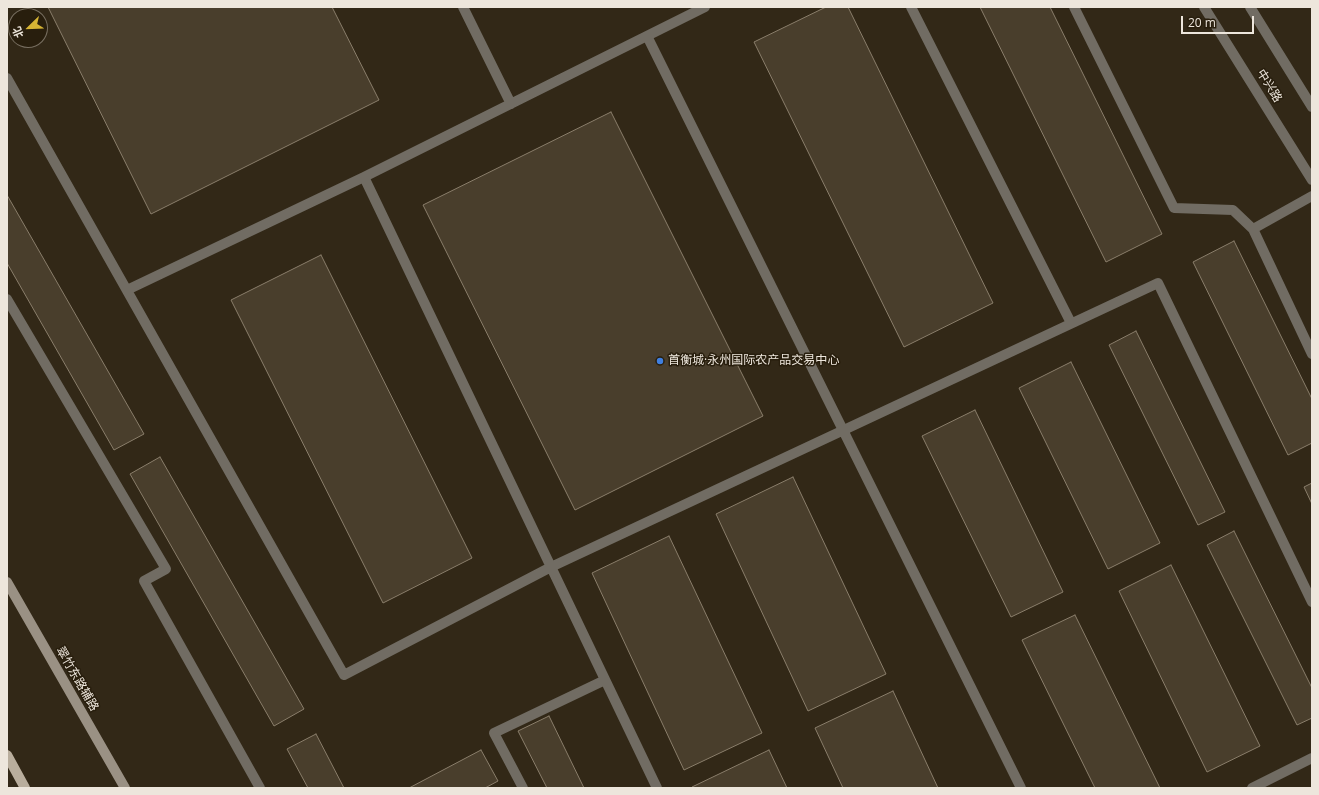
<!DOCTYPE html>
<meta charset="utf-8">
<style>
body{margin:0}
#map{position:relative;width:1319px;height:795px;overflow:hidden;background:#322817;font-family:"Open Sans","Noto Sans SC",sans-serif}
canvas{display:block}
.frame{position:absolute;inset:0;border:8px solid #ede6dc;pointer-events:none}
.north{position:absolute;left:8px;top:8px;width:40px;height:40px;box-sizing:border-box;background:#281e0d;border:1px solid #776e60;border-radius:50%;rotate:247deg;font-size:11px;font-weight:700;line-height:16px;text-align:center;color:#ede6dc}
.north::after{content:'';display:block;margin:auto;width:14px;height:18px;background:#d7b434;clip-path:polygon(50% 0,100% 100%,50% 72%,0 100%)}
.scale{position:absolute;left:1181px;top:16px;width:73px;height:18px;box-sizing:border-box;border:2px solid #ede6dc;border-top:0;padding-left:5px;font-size:12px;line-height:14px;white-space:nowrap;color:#ede6dc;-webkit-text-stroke:3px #281e0d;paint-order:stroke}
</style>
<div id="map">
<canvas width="1319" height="795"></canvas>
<div class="frame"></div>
<div class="north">北</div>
<div class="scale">20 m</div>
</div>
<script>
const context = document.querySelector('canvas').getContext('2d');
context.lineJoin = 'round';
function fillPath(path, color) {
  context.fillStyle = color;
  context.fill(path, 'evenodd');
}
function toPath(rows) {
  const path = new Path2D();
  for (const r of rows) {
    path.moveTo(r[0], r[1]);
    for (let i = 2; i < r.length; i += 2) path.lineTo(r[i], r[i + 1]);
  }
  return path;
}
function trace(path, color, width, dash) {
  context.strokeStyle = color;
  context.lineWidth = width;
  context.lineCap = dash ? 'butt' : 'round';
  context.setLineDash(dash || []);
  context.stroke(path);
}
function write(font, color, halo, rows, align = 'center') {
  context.font = font + ' "Open Sans","Noto Sans SC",sans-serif';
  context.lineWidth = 3;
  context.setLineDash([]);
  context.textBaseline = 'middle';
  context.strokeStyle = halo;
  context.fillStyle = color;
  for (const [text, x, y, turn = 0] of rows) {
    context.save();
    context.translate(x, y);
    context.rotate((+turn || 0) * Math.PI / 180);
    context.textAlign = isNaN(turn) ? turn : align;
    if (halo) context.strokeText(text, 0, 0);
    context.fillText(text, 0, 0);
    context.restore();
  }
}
const building = toPath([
 [48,7,332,7,379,100,151,214,48,7],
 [826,7,848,7,993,303,904,347,754,42,826,7],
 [980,7,1050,7,1162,234,1106,262,980,7],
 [611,112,763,416,575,510,423,205,611,112],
 [7,195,144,434,114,450,7,263,7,195],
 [1234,241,1312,399,1312,443,1288,455,1193,262,1234,241],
 [321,255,472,558,383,603,231,300,321,255],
 [1136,331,1225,512,1198,525,1109,345,1136,331],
 [1071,362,1160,543,1108,569,1019,388,1071,362],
 [975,410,1063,592,1011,617,922,436,975,410],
 [160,457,304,709,274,726,130,474,160,457],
 [793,477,886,674,808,711,716,514,793,477],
 [1312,483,1312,504,1304,487,1312,483],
 [1234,531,1312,688,1312,718,1297,725,1207,545,1234,531],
 [669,536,762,733,684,770,592,573,669,536],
 [1171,565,1260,746,1207,772,1119,591,1171,565],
 [1075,615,1160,788,1095,788,1022,640,1075,615],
 [893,691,938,788,843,788,815,728,893,691],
 [549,716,584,788,547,788,518,731,549,716],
 [316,734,344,788,308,788,287,749,316,734],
 [481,750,498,781,485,788,409,788,481,750],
 [769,750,787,788,692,788,692,787,769,750]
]);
fillPath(building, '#493e2c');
trace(building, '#8a7e6b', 1);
trace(toPath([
 [463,7,511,104],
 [911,7,1071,323],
 [1074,7,1174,208,1233,210,1253,229],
 [647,36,1021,788],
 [7,78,344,675,551,567,1158,283,1312,602],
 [364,177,657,788],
 [1312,196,1253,229,1312,354],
 [127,290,364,177,705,7],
 [7,299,166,569,144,581,260,788],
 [523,788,494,733,605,680],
 [1252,788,1312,758]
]), '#716c63', 10);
trace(toPath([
 [1204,7,1312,180],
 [1250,7,1312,107]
]), '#716c63', 10);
trace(toPath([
 [7,582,125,788]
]), '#9a9184', 10);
trace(toPath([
 [7,755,25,788]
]), '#b9ae9d', 10);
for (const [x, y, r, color] of [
 [660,361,4,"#3f7fe0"]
]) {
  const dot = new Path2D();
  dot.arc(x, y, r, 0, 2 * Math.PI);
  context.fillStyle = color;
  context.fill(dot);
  trace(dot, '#281e0d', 1.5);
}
write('12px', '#ede6dc', '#281e0d', [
 ["中兴路",1269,86,58],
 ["翠竹东路辅路",77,679,60]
]);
write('12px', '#ede6dc', '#281e0d', [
 ["首衡城·永州国际农产品交易中心",668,361]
], 'left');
</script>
